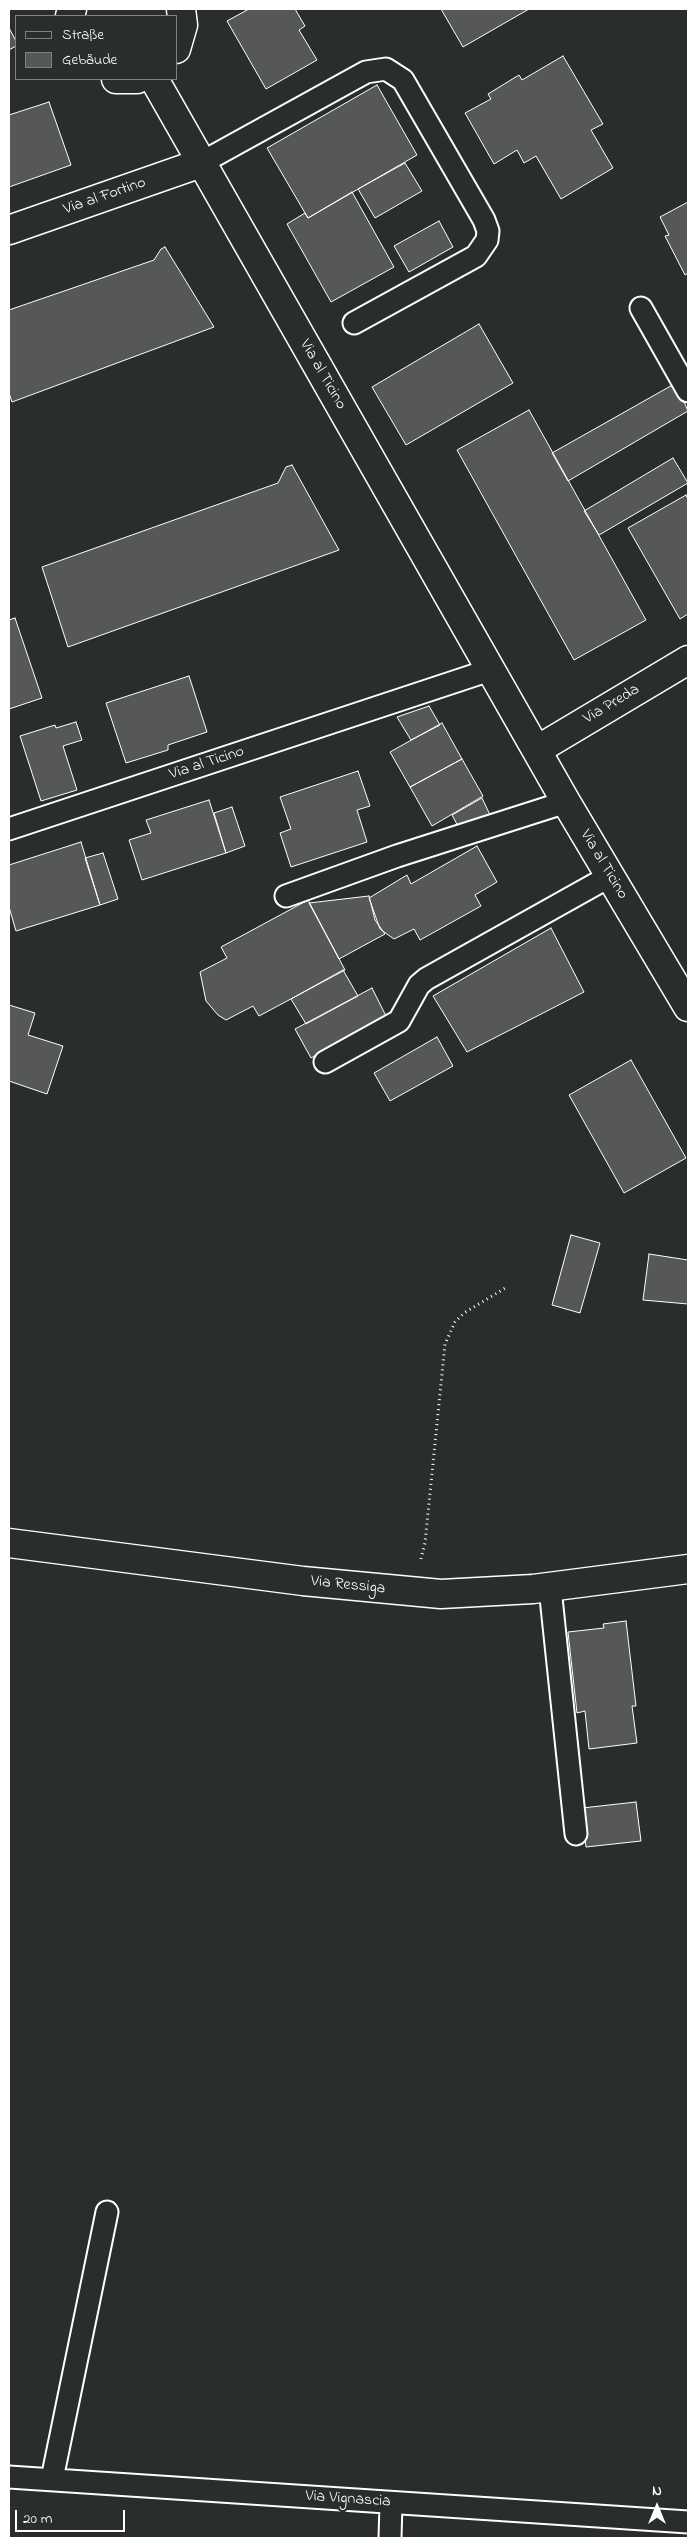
<!DOCTYPE html>
<meta charset="utf-8">
<style>
body{margin:0}
#map{position:relative;width:697px;height:2547px;overflow:hidden;background:#2a2d2e;font-family:"Indie Flower",sans-serif}
canvas{display:block}
.frame{position:absolute;inset:0;border:10px solid #fff;pointer-events:none}
.legend{position:absolute;left:15px;top:15px;width:162px;height:65px;box-sizing:border-box;background:#2a2d2e;border:1px solid #7f8182;margin:0;padding:6px 9px;list-style:none;font-size:15px;color:#fff}
.legend li{display:flex;align-items:center;gap:10px;height:25px}
.legend b{width:25px;border:1px solid #7f8182}
.north{position:absolute;left:632px;top:2482px;width:50px;height:50px;-webkit-text-stroke:4px #2a2d2e;paint-order:stroke;rotate:0deg;font-size:14px;font-weight:700;line-height:20px;text-align:center;color:#fff}
.north::after{content:'';display:block;margin:auto;width:18px;height:22px;background:#fff;clip-path:polygon(50% 0,100% 100%,50% 72%,0 100%)}
.scale{position:absolute;left:15px;top:2510px;width:110px;height:22px;box-sizing:border-box;border:2px solid #fff;border-top:0;padding-left:6px;font-size:15px;line-height:18px;white-space:nowrap;color:#fff;-webkit-text-stroke:4px #2a2d2e;paint-order:stroke}
</style>
<div id="map">
<canvas width="697" height="2547"></canvas>
<div class="frame"></div>
<ul class="legend">
<li><b style="height:6px;background:#2a2d2e"></b>Straße</li>
<li><b style="height:14px;background:#555758"></b>Gebäude</li>
</ul>
<div class="north">N</div>
<div class="scale">20 m</div>
</div>
<script>
const context = document.querySelector('canvas').getContext('2d');
context.lineJoin = 'round';
function fillPath(path, color) {
  context.fillStyle = color;
  context.fill(path, 'evenodd');
}
function toPath(rows) {
  const path = new Path2D();
  for (const r of rows) {
    path.moveTo(r[0], r[1]);
    for (let i = 2; i < r.length; i += 2) path.lineTo(r[i], r[i + 1]);
  }
  return path;
}
function trace(path, color, width, dash) {
  context.strokeStyle = color;
  context.lineWidth = width;
  context.lineCap = dash ? 'butt' : 'round';
  context.setLineDash(dash || []);
  context.stroke(path);
}
function write(font, color, halo, rows, align = 'center') {
  context.font = font + ' "Indie Flower",sans-serif';
  context.lineWidth = 4.5;
  context.setLineDash([]);
  context.textBaseline = 'middle';
  context.strokeStyle = halo;
  context.fillStyle = color;
  for (const [text, x, y, turn = 0] of rows) {
    context.save();
    context.translate(x, y);
    context.rotate((+turn || 0) * Math.PI / 180);
    context.textAlign = isNaN(turn) ? turn : align;
    if (halo) context.strokeText(text, 0, 0);
    context.fillText(text, 0, 0);
    context.restore();
  }
}
const building = toPath([
 [249,9,295,9,305,26,299,30,317,60,266,89,227,21,249,9],
 [441,9,529,9,463,47,441,9],
 [9,28,16,41,16,46,9,50,9,28],
 [563,56,603,124,591,130,613,168,561,199,536,156,524,163,517,150,494,164,465,113,491,99,488,94,519,75,522,80,563,56],
 [377,85,417,155,308,218,267,148,377,85],
 [49,102,71,165,9,187,9,115,49,102],
 [405,163,422,191,375,218,358,189,405,163],
 [352,192,394,267,331,302,287,224,305,213,308,218,352,192],
 [688,202,688,273,685,275,665,236,669,235,660,217,688,202],
 [439,221,453,247,409,272,394,246,439,221],
 [165,247,214,327,12,402,9,393,9,310,154,260,161,249,165,247],
 [479,324,513,383,406,445,372,387,479,324],
 [676,383,688,411,568,481,552,453,676,383],
 [529,410,646,620,574,660,457,450,529,410],
 [673,458,688,483,599,535,584,511,673,458],
 [292,465,339,550,68,647,42,567,278,483,286,467,292,465],
 [686,495,688,499,688,614,680,619,628,528,686,495],
 [15,618,42,698,9,709,9,620,15,618],
 [189,676,207,732,168,745,168,750,126,763,106,703,189,676],
 [429,706,440,725,411,740,397,717,429,706],
 [76,722,82,740,63,746,77,790,41,801,20,736,55,725,56,728,76,722],
 [442,723,462,759,410,787,390,752,442,723],
 [462,759,483,796,432,826,410,787,462,759],
 [358,771,370,806,357,810,367,842,291,867,280,833,291,829,280,797,358,771],
 [482,798,491,817,459,828,452,815,482,798],
 [209,800,226,853,142,880,129,840,151,833,146,820,209,800],
 [232,807,245,846,226,853,214,813,232,807],
 [81,842,100,905,16,931,9,907,9,865,81,842],
 [477,846,497,882,475,895,481,906,420,940,414,929,394,939,380,929,369,898,407,875,411,884,477,846],
 [103,853,118,899,100,905,85,858,103,853],
 [369,896,375,920,385,934,339,959,309,903,369,896],
 [308,900,345,970,259,1016,253,1006,226,1020,218,1015,206,1001,200,972,227,958,221,947,308,900],
 [551,928,584,992,467,1052,433,996,551,928],
 [343,970,358,996,306,1024,291,999,343,970],
 [372,988,387,1018,311,1058,295,1029,372,988],
 [9,1005,35,1013,28,1035,63,1046,47,1094,9,1081,9,1005],
 [437,1037,453,1066,390,1101,374,1073,437,1037],
 [631,1060,686,1158,624,1193,569,1095,631,1060],
 [571,1235,600,1243,580,1313,552,1305,571,1235],
 [649,1254,688,1260,688,1304,643,1300,649,1254],
 [626,1621,636,1706,632,1706,637,1743,589,1749,585,1711,577,1713,568,1632,604,1628,603,1624,626,1621],
 [636,1802,641,1841,586,1847,582,1808,636,1802]
]);
fillPath(building, '#555758');
trace(building, '#fff', 1);
const lane = toPath([
 [201,163,366,72,386,69,403,80,484,220,488,231,487,240,476,256,354,323],
 [641,308,688,391],
 [9,829,490,670],
 [286,896,397,856,566,802],
 [325,1062,399,1021,419,985,426,979,610,876],
 [550,1588,576,1834],
 [9,2477,688,2522],
 [52,2479,107,2212],
 [390,2538,391,2503]
]);
const street = toPath([
 [70,16,72,9],
 [176,49,183,25,181,9],
 [116,79,137,79],
 [154,79,566,802,688,1007],
 [9,230,201,163],
 [537,750,688,660],
 [9,1543,303,1581,441,1594,533,1589,688,1569]
]);
trace(lane, '#fff', 25);
trace(street, '#fff', 31);
trace(toPath([
 [421,1559,425,1543,445,1344,455,1322,464,1313,507,1287]
]), '#fff', 3, [1, 4]);
trace(lane, '#2a2d2e', 21);
trace(street, '#2a2d2e', 28);
write('16px', '#fff', '#2a2d2e', [
 ["Via al Fortino",105,197,-19],
 ["Via al Ticino",322,375,60],
 ["Via Preda",612,705,-31],
 ["Via al Ticino",207,764,-18],
 ["Via al Ticino",603,865,59],
 ["Via Ressiga",348,1586,6],
 ["Via Vignascia",348,2500,4]
]);
</script>
